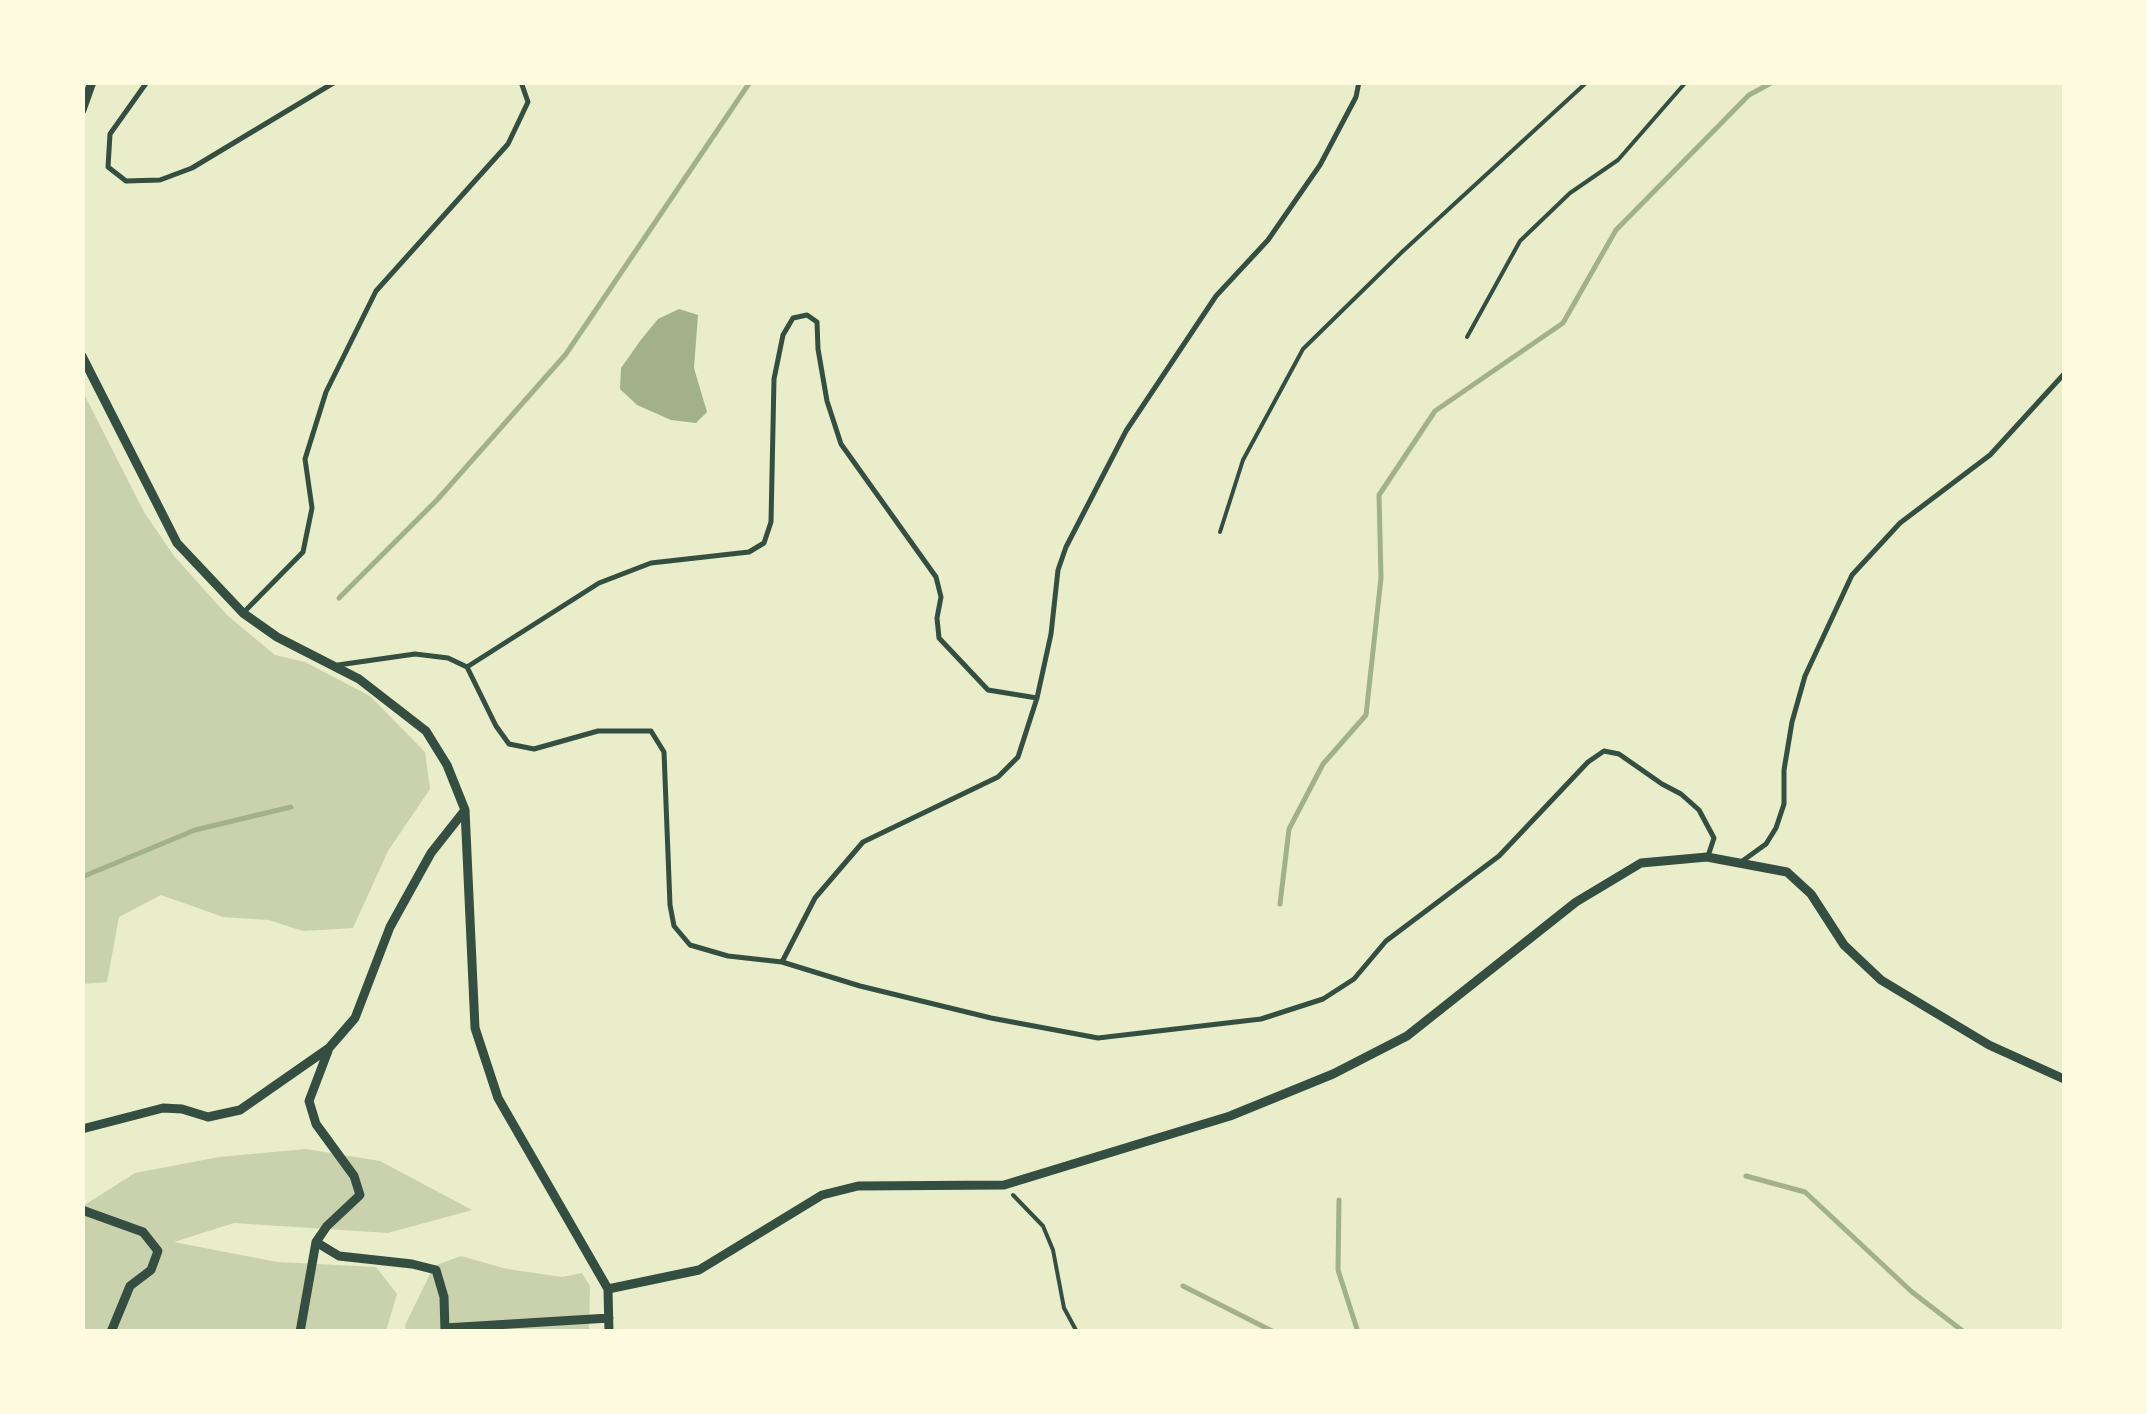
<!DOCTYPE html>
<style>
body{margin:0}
#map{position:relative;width:2147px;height:1414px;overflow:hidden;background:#e9edc9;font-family:"Asap Condensed",sans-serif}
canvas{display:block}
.frame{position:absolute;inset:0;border:85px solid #fefae0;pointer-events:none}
</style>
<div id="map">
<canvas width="2147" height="1414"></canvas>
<div class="frame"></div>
</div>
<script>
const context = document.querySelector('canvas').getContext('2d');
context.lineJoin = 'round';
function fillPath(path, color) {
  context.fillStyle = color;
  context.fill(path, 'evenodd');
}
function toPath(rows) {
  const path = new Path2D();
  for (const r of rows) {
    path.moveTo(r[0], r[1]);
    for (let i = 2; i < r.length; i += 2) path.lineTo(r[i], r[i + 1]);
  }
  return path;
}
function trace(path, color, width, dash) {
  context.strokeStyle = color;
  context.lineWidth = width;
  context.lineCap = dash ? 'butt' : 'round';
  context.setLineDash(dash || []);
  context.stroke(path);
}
fillPath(toPath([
 [83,392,144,512,174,556,227,615,275,655,305,662,370,696,425,752,430,789,388,851,353,928,303,931,269,920,223,917,161,895,119,917,107,982,83,984],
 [306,1149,380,1161,472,1210,388,1233,234,1223,174,1242,277,1262,376,1267,397,1294,386,1331,83,1332,83,1206,135,1173,219,1157],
 [461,1256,507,1269,562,1277,582,1273,590,1286,589,1331,406,1332,405,1325,434,1266]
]), '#cad2ad');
fillPath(toPath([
 [679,309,698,315,694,368,707,412,696,423,671,420,637,405,620,389,621,368,640,341,658,319]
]), '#a3b18a');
trace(toPath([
 [339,598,437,500,566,354,750,82],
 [82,877,195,830,291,807],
 [1280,904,1289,829,1323,764,1366,715,1381,578,1379,495,1435,411,1563,323,1616,230,1749,95,1773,82],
 [1746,1176,1805,1192,1912,1292,1964,1332],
 [1339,1200,1338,1270,1358,1332],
 [1183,1286,1274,1332]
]), '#a3b18a', 5);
trace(toPath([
 [1467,337,1520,241,1570,193,1618,160,1686,82],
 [1220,532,1243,460,1303,349,1402,252,1587,82],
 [1013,1195,1043,1226,1053,1250,1064,1308,1077,1332]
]), '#344e41', 4);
trace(toPath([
 [147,82,110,134,108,167,126,181,160,180,192,168,335,82],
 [244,612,303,552,312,508,305,459,326,392,376,291,508,144,528,102,521,82],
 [338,665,415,654,448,658,467,667,496,726,509,744,534,749,598,731,651,731,664,752,670,905,674,926,690,945,728,956,782,962,860,986,991,1018,1098,1038,1261,1019,1323,999,1354,979,1386,941,1499,856,1588,762,1604,751,1619,754,1662,784,1681,794,1699,810,1714,838,1708,856],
 [467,667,599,583,651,563,749,552,764,543,771,522,774,379,783,335,793,318,807,315,817,322,818,349,827,401,841,444,936,577,941,597,937,618,939,638,988,690,1037,698],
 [1741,862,1766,844,1776,828,1784,804,1784,770,1792,722,1805,676,1852,575,1900,523,1990,455,2064,374],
 [782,962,815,898,863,842,998,777,1018,757,1037,698,1051,634,1058,570,1066,547,1126,431,1216,296,1268,240,1320,165,1356,97,1359,82]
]), '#344e41', 5);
trace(toPath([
 [82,110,92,82],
 [82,356,177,543,243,613,277,637,359,679,426,731,447,765,465,810,475,1028,498,1098,608,1289,609,1332],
 [82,1129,163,1108,182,1109,208,1117,240,1110,329,1048,355,1018,390,927,431,853,465,810],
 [82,1210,143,1232,158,1251,151,1270,130,1286,111,1332],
 [316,1242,339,1256,412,1264,436,1270,444,1297,445,1332],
 [608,1289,699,1270,822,1195,858,1186,1004,1185,1230,1116,1333,1074,1407,1036,1576,902,1641,863,1707,857,1787,872,1811,894,1844,945,1881,980,1989,1045,2064,1079],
 [445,1328,609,1318],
 [300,1332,316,1242,327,1226,360,1195,354,1176,316,1124,309,1101,328,1051]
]), '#344e41', 9);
</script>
